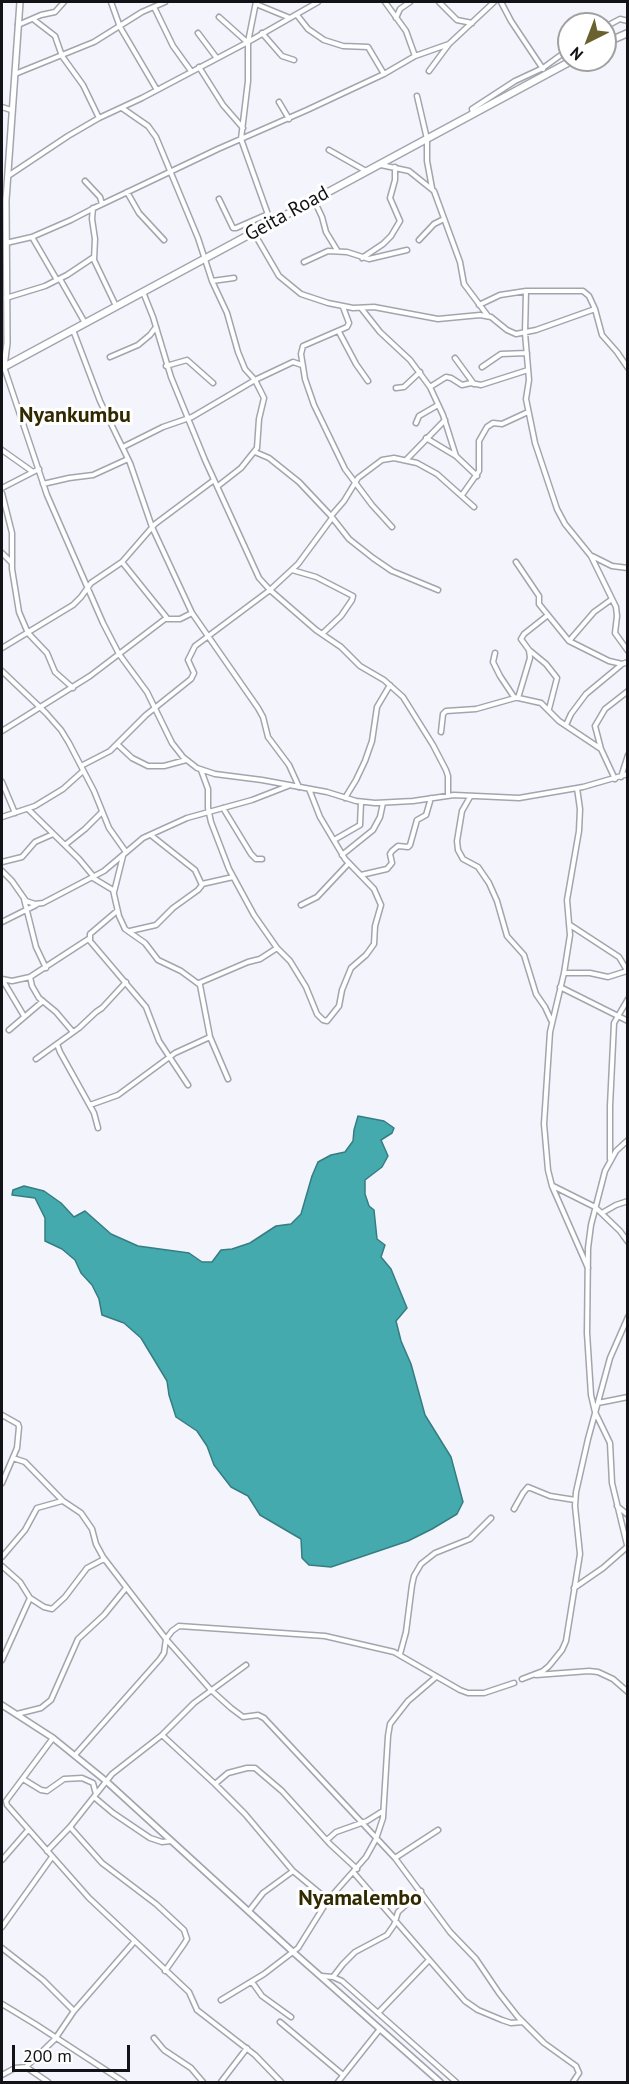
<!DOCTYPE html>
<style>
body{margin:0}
#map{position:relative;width:629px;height:2084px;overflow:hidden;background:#f4f4fd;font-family:"PT Sans",sans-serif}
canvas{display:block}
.frame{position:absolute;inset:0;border:3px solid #131317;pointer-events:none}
.north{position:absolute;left:557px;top:12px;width:60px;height:60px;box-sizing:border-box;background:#fff;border:2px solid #a1a1a2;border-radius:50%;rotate:222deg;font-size:16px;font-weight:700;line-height:24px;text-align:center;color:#131317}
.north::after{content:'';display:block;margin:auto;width:21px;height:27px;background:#6a622e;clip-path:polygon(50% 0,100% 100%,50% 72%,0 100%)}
.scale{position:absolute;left:12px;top:2045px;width:118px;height:27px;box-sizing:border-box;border:3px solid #131317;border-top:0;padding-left:8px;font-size:18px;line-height:21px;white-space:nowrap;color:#131317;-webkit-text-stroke:4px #fff;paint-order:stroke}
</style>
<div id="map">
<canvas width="629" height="2084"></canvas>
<div class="frame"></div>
<div class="north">N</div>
<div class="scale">200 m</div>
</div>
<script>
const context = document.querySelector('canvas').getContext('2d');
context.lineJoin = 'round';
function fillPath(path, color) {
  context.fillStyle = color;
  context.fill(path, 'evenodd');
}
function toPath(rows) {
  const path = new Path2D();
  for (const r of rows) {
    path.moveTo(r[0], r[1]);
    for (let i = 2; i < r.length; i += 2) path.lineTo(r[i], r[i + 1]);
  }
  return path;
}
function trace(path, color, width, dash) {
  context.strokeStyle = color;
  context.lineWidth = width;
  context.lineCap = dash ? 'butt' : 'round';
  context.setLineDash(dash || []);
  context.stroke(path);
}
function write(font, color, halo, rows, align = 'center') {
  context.font = font + ' "PT Sans",sans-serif';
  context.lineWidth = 6;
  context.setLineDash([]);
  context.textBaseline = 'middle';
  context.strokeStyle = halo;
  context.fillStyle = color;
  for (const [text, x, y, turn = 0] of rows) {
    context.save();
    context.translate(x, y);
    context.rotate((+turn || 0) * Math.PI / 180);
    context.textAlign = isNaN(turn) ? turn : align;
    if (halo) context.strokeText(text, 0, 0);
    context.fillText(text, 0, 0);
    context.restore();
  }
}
const water = toPath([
 [358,1116,384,1121,394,1128,392,1133,381,1140,388,1156,382,1167,365,1180,365,1194,369,1206,374,1210,377,1239,385,1245,381,1257,391,1269,407,1308,396,1321,401,1341,411,1364,425,1415,451,1457,463,1502,457,1514,432,1529,408,1541,331,1567,309,1565,302,1558,301,1539,260,1515,248,1496,231,1487,214,1465,207,1446,197,1431,176,1417,169,1395,167,1381,141,1338,124,1323,102,1315,99,1299,92,1285,81,1273,75,1260,62,1249,45,1241,45,1218,35,1198,12,1195,13,1190,24,1186,44,1191,61,1203,74,1217,85,1211,111,1234,138,1246,189,1253,202,1262,212,1262,221,1250,232,1249,250,1243,276,1226,291,1224,301,1214,312,1176,318,1162,331,1155,345,1152,353,1141,354,1130,358,1116]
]);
fillPath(water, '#44aaae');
trace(water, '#357d81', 1.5);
const minor = toPath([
 [111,2,120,27,157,90],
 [256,2,248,42,248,81,241,139,271,223],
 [385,2,406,31,415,56],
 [439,2,457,20,472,23],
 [501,2,511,21,543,69],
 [256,4,290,18],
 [154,7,173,46,191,71],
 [297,15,308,29,324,40,343,46,368,47,384,74],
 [219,17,247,42],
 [396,18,400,9,410,2],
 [33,19,55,36,62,56,83,85,99,118],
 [18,25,41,15,55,12,64,2],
 [605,27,620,19,628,21],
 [198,33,216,57],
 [262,33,282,56,294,60],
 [199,67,223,105,243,128],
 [429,71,449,44,494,2],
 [15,74,94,42,142,12,165,2],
 [417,96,427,139,427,161,432,188],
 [279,102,289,119],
 [2,107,11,110],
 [122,108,148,126,156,137,198,238,212,281,227,313,238,352,245,369,255,380,264,398,259,419,257,448,241,468,218,486],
 [473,113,472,109,515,81,543,68,569,49],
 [329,150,366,171],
 [381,165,409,171,434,191,460,262,464,284,488,316],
 [8,176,68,136,99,118,142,98,248,42,318,2],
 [85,181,100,197,102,204],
 [127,192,139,213,164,240],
 [219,199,233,228,236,228,268,214],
 [314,200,322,217,326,232,337,250],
 [93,208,92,219,95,239,94,260,116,306],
 [254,233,279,276,301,294,328,303,353,308,374,307,438,319,480,315,491,317,507,330,516,334,536,330,595,309],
 [32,237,57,280],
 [419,240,434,224,444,219],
 [6,243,32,237,71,220,94,208,218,149,307,110,384,74,415,56,449,44],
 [362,258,383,244,391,236,400,221,390,198,395,180,395,167],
 [304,262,328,251,347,252,369,259,407,250],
 [60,279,85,323],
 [212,281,234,278],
 [526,291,525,333,529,380,526,399,535,443,557,509,565,524,591,556,616,607,617,616,615,633,628,651],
 [143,292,153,317,171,377,205,460,259,578,270,590,316,630,341,647,360,666,384,680,403,697,433,745,446,770,448,776,448,795],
 [6,298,45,286,67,275,94,257],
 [479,305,500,295,526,291,583,291,589,296,595,309,602,335,617,352,628,368],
 [343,307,349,323,347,327,303,346,301,354,305,379,314,405,345,469,372,505,392,527],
 [361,308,380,332,410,360,430,387,443,415,456,456],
 [73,330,100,401,130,463,152,527,192,613,258,708,263,717,268,737,289,765,299,787],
 [339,332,356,364,368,381],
 [110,357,138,345,150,335,156,327],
 [455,358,474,384],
 [166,366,187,360,213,383],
 [4,367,47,495,103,623,119,654,147,692,172,743,183,757,197,768,215,774,262,780,327,792,356,801,375,803,413,801,454,795,519,798,583,787,628,774],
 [482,367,501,354,527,353],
 [430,387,446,377,451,378,462,385,471,383,481,385,528,370],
 [396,388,404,387,420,372],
 [416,423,419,416,438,405],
 [426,438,456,456,477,476],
 [123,447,163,427,192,417,255,380,293,362,302,365],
 [2,450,33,472],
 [255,452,269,458,299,482,331,516,349,539,373,558,392,571,438,590],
 [407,459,445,420],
 [43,484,69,478,93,475,128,459],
 [2,488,39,469],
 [2,493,12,533,12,569,19,612,28,633,47,653,55,672,73,688],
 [462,495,479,471,479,441,487,427,493,423,502,424,528,412],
 [331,516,344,501,358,478,382,460,394,458,417,463,437,474,474,507],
 [2,553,11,562],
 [592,556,612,566,628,568],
 [122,562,167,618],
 [516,562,539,596,539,604,569,641,609,661,622,664,628,662],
 [292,570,316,577,353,596,352,600,341,616,322,634],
 [569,641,594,612,612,599],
 [2,648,73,605,81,597,91,583,122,562,155,524,214,480],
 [529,650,546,664,557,678,549,709],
 [495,653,493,662,500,676,514,697,541,703,559,721,601,749],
 [2,671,46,713,61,730,69,743,94,791,109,828,126,852],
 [518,698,530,658,529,650,521,639,524,634,548,615],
 [566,725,571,714,586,694,621,665],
 [2,731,90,676,165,619,180,619,192,613],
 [441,732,443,714,446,711,476,709,515,698],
 [117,744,132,758,148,766,164,766,186,760],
 [81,766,110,751,146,715,191,679,194,673,188,660,195,646,270,590,298,564,332,518],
 [201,770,208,789,208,808,211,822,229,869,254,915,277,948,290,961,306,987,317,1014,323,1020,327,1021,339,1006,342,990,351,968,366,955,374,944,375,926,381,905,374,889,345,859,320,817,309,789],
 [621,777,628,755],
 [615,779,601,749,595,726,605,709,628,691],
 [2,782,15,813],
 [577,788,580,809,579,831,567,900,570,935,564,973,550,1032,544,1124,548,1170,552,1186,588,1268],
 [470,797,462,811,457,841,458,850,463,859,478,867,489,883,497,901,507,936,524,955,536,994,545,1007,551,1020],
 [345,798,356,780,365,761,372,741,377,707,390,685],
 [223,808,251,854,256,859,262,859],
 [28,809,79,859,94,877],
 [2,817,35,806,63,789,83,771],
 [334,840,360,825,361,802],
 [65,845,85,829,102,812],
 [342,855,373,830,380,817,383,803],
 [2,862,22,857,35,842,53,834],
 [2,871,12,881,26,901,35,904,43,903,104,871,143,838,187,818,252,800,288,786],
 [361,875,387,869,392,863,390,854,392,851,398,846,408,847,410,845,417,820,426,815,431,798],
 [93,878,113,890,119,916,125,929,145,943,158,960,181,971,200,985,210,1037,228,1079],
 [202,884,233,877],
 [114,892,123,856],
 [24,899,36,947,46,968],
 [301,905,317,897,348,864],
 [117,911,90,934,90,941,146,1007,159,1041,188,1085],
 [2,922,36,905],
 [570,925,619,957,628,972],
 [130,931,156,925,173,908,198,890,202,885,195,870,152,836],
 [564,973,590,973,608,977,627,971],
 [30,977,32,986,39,998,56,1012,73,1032],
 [2,979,12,981,30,977,90,938],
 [2,979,24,1016],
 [199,983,248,962,260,959,277,948],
 [560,987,628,1021],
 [9,1030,43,1001],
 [57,1044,60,1052,94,1113,98,1128],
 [36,1059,79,1028,96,1012,102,1008,126,982],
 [90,1105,118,1095,175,1053,210,1037],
 [628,1140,616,1151,605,1171,591,1225,588,1248,587,1333,591,1395,595,1412,610,1443,612,1483,628,1549],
 [610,1159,610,1106,614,1023,628,999],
 [553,1186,595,1207,620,1231,628,1242],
 [602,1213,616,1205,628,1201],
 [598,1403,628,1397],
 [2,1415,18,1424,19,1427,17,1448,2,1483],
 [13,1458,25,1462,63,1501,81,1513,92,1529,96,1544,103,1557,166,1639,164,1653,160,1659,75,1755],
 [617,1506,628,1515],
 [514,1509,523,1493,528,1487,550,1496,575,1500],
 [2,1557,25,1530,37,1508,62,1501],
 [2,1566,20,1582,30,1598,2,1660],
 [574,1588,603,1568,627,1547],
 [30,1598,44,1607,52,1609,65,1597,87,1568,104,1559],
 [400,1654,406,1632,412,1585,414,1576,421,1564,435,1553,470,1539,491,1518],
 [536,1675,589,1671,598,1672,613,1679,628,1692],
 [522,1679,543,1671,549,1666,562,1650,566,1641,580,1554,575,1506,576,1492,588,1439,610,1358,628,1317],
 [514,1683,484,1693,468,1693,460,1690,394,1652,325,1636,179,1626,172,1631,166,1639,211,1690,231,1708,243,1717,258,1715,264,1718,395,1858,450,1932,476,1959,499,1993,518,2017,544,2043,576,2066,579,2073,573,2082],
 [17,1714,41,1708,51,1700,78,1639,104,1615,126,1588],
 [162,1735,215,1784,245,1814,293,1871,328,1900],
 [53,1738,6,1801,7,1805,89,1898,189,1992,197,2010,255,2055,281,2082],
 [23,1779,41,1790,47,1791,64,1779,82,1778,93,1783,96,1794],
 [215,1784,228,1773,247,1768,255,1768,282,1791,330,1844,357,1869],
 [94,1797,113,1813,150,1838,162,1842,171,1841],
 [70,1827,102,1863,156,1904,184,1930,187,1939,184,1944,165,1971],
 [327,1840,336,1832,367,1821,383,1811],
 [47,1851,70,1827,112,1774,162,1735,194,1703,246,1665],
 [395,1858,438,1830],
 [2,1860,28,1830],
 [354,1873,465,2001,478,2010,502,2020,511,2023,523,2022],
 [249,1911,263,1893,293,1871],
 [2,1927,52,1857],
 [2,1948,43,1980,74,2011],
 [321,1976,333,1977,342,1981,456,2082],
 [333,1977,343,1964,355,1952,387,1935,394,1925,398,1912,421,1891],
 [252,1982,262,1996,291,2017],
 [221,2000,264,1974,298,1948,328,1900,366,1857,376,1839,383,1818,388,1736,390,1724,408,1701,436,1677],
 [2,2004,35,2024,124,2082],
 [378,2013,429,1960],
 [280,2022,343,2075],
 [154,2038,164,2050,191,2068,203,2082],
 [26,2067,55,2039,74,2011,134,1942],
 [2,2075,15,2068,26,2067,48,2082],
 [221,2082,247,2048],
 [338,2082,380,2029]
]);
const tertiary = toPath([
 [2,1705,53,1738,106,1781,293,1952,440,2082]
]);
const secondary = toPath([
 [4,367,7,343,6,200,20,2]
]);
const trunk = toPath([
 [605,43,628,33],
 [2,368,573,60]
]);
trace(minor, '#a4a4af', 7);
trace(tertiary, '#a4a4af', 8);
trace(secondary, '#a4a4af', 8);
trace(trunk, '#a4a4af', 9);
trace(minor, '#fff', 4);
trace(tertiary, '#fff', 4.5);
trace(secondary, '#fff', 5);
trace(trunk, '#fff', 6);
write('20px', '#131317', '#fff', [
 ["Geita Road",287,214,-29]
]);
write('bold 22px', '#312a00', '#fff', [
 ["Nyankumbu",75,416],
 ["Nyamalembo",360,1899]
]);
</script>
